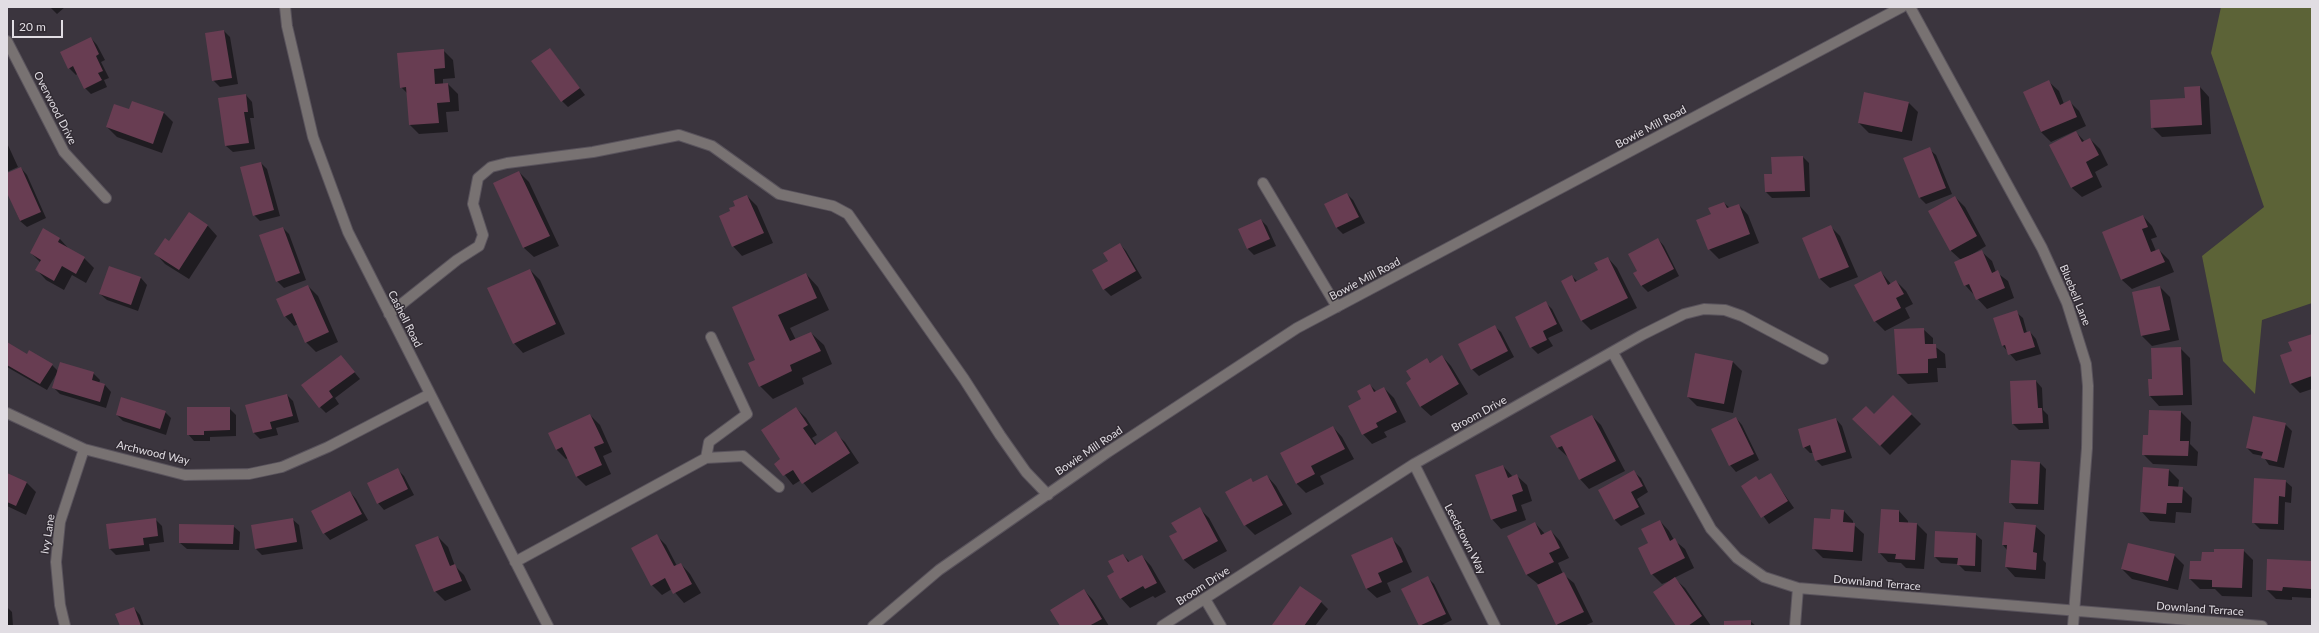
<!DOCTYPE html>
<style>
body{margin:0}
#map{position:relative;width:2319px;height:633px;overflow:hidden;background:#3b353e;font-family:Lato,sans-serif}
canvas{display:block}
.frame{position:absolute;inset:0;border:8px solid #e1dde3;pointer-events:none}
.scale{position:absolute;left:12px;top:20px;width:51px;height:18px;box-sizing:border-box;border:2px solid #e1dde3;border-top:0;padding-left:5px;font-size:12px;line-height:14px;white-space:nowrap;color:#e1dde3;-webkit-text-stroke:3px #312b33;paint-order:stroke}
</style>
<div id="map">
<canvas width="2319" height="633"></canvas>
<div class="frame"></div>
<div class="scale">20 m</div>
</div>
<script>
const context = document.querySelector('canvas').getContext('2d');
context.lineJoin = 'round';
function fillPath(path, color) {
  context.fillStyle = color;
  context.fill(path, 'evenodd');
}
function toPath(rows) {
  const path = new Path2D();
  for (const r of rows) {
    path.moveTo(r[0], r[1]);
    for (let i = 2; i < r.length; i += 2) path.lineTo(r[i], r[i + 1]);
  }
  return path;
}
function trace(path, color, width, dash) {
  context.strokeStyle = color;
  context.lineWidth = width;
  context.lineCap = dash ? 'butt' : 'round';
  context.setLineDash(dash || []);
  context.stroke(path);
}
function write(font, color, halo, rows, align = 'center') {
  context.font = font + ' Lato,sans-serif';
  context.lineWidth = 3;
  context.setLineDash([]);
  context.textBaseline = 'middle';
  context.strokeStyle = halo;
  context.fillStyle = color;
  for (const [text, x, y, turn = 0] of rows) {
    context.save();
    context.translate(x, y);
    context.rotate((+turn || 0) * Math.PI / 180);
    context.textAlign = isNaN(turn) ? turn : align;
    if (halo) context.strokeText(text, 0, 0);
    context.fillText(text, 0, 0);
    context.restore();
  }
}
fillPath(toPath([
 [2221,7,2312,7,2312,303,2262,320,2255,394,2223,361,2202,256,2264,207,2211,53]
]), '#5c6337');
fillPath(toPath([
 [50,7,65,7,57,14],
 [224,31,230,37,238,84,220,87,213,80],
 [91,38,97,45,105,60,101,62,109,78,104,80,107,87,91,94,85,88,78,73,76,75,69,68],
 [550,49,585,95,568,107,562,101],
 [443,50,453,60,455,78,443,79,443,84,448,84,458,94,459,111,446,112,448,132,419,134,410,125,407,93,401,87],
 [2049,82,2059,91,2064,104,2069,101,2079,111,2086,126,2051,142,2041,132,2024,93],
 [2200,87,2209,97,2211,134,2162,137,2152,127],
 [246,95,252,102,254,118,250,118,255,149,233,152,226,146],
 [1908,102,1918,112,1912,141,1869,133,1859,123],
 [130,111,164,113,173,122,162,153,117,137,107,127],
 [2076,132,2085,142,2090,139,2100,149,2108,165,2095,172,2102,187,2082,197,2072,188,2051,145],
 [7,143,18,167,7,172],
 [1929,149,1936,155,1952,194,1926,204,1920,198,1904,159],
 [1803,157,1809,163,1810,197,1772,198,1766,192,1773,175],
 [261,163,267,169,280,216,260,221,254,215],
 [21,168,27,175,46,218,27,227,20,221,7,191,7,175],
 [519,172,529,182,559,246,534,257,524,248,494,184],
 [1347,194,1353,200,1365,223,1343,234,1337,228,1325,205],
 [747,196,757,206,773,243,742,256,733,246,731,212],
 [1955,197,1965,207,1986,246,1966,258,1982,252,1992,261,1996,272,2008,281,2014,298,1987,309,1965,285,1961,260,1950,250],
 [1724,203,1730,208,1739,205,1748,215,1759,243,1719,259,1709,249,1712,215],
 [189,214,208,226,217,236,189,279,165,264,156,254,170,243],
 [2143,216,2152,226,2157,237,2151,239,2156,251,2159,250,2169,260,2174,272,2132,289,2122,280,2103,233],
 [1261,220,1267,226,1276,246,1254,255,1248,249,1239,229],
 [1831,227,1840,236,1858,277,1830,288,1820,279,1803,238],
 [283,228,289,234,306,280,284,288,277,281],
 [60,239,69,249,84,258,94,268,86,283,72,275,64,290,46,280,37,270,41,263,31,253],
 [1658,239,1664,246,1679,276,1648,292,1642,286,1638,271],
 [1120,244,1126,251,1142,278,1111,296,1104,289,1109,261],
 [1608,258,1617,268,1637,308,1591,330,1581,320,1572,276,1578,282,1599,271],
 [110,267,141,278,147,285,138,311,107,300,100,294],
 [530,270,540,280,565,334,523,353,514,343],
 [1881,272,1891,284,1896,281,1906,291,1913,304,1905,308,1910,318,1885,331,1875,321],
 [806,274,818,287,829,310,790,328,796,340,811,333,824,345,832,364,802,378,804,384,773,399,760,386,756,360,733,307],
 [308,286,318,296,338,342,316,352,306,342,298,324,294,326,285,316],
 [2160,287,2170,297,2179,340,2152,346,2142,336,2133,293],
 [1546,303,1552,309,1563,331,1548,338,1553,346,1538,354,1531,347],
 [2016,312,2023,318,2027,333,2030,332,2036,339,2041,354,2016,361,2003,346],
 [1494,326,1501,332,1514,357,1479,376,1472,369],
 [1923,329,1933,338,1933,345,1945,354,1946,368,1937,368,1938,382,1908,384,1898,374],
 [2312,335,2312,389,2300,393,2290,383,2293,352],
 [7,343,27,355,52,365,58,371,93,373,100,380,99,384,105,385,111,392,106,408,60,394,54,388,57,373,47,390,7,367],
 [2180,348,2190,358,2192,405,2159,406,2150,396,2153,380],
 [341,356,360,379,335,398,339,404,326,413,320,407],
 [1442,356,1451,366,1468,394,1431,416,1421,407,1407,383,1413,380,1427,360,1431,363],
 [1732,361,1742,371,1733,413,1697,406,1688,397],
 [2036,381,2042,388,2043,410,2048,415,2049,429,2019,430,2013,424,2011,382],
 [1370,385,1377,392,1384,388,1394,398,1406,422,1384,432,1387,437,1372,444,1363,434,1363,400],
 [287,395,293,401,299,422,276,428,278,435,260,439,254,433,247,405],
 [1893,396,1921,424,1890,455,1854,419,1874,415],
 [229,408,236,415,236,436,210,437,210,441,194,441,188,434],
 [796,408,806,418,817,435,812,438,817,445,835,433,845,442,859,463,812,493,801,480,793,485,776,464,782,460],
 [2150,411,2181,412,2191,422,2190,444,2198,452,2197,466,2153,464,2143,454,2149,436],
 [165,412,171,418,166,435,123,421,117,415],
 [590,415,600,425,612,452,603,456,611,474,586,486,576,476,568,458,566,459,556,449],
 [1592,416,1601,425,1625,471,1589,489,1580,479,1568,457,1558,448,1552,436],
 [1736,418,1742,425,1759,460,1736,472,1730,465],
 [1836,419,1842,426,1852,458,1822,466,1816,460,1814,453,1810,453,1804,447],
 [2285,424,2292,431,2284,468,2269,465,2263,456,2253,454,2247,448],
 [1333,427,1342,437,1354,459,1320,476,1324,484,1306,493,1296,483],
 [2040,463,2046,469,2044,510,2016,509,2010,502],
 [1503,466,1513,477,1517,476,1527,485,1532,501,1521,505,1526,520,1501,529,1492,519],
 [398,470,404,476,414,495,384,510,378,503],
 [2169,470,2179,480,2178,488,2182,488,2192,498,2191,513,2176,512,2175,523,2150,521,2141,511],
 [1634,472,1641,478,1648,492,1637,499,1645,514,1621,526,1615,520,1599,491],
 [7,474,26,482,36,492,26,515,7,506],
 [1770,474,1794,508,1769,524,1742,486,1756,477,1760,481],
 [1267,476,1276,486,1292,514,1255,535,1245,525,1251,479,1254,483],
 [2285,481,2292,487,2291,503,2285,502,2284,530,2260,529,2253,522],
 [350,492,356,499,368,520,330,540,324,533],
 [1199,508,1209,518,1227,551,1194,569,1184,560,1171,536,1178,532],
 [1844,511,1853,521,1853,524,1864,534,1862,561,1823,558,1813,548],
 [1899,511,1908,521,1908,524,1917,524,1927,534,1924,569,1906,568,1901,563,1888,562,1879,552],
 [155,519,162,526,164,542,149,544,150,551,116,555,110,549],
 [292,519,299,525,303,549,262,555,256,549],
 [1660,521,1669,531,1674,540,1685,549,1694,568,1674,578,1685,588,1711,626,1677,626,1672,580,1662,584,1652,574,1649,543],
 [1535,523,1545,534,1551,531,1560,541,1569,558,1558,563,1563,574,1574,583,1593,622,1584,626,1558,626,1538,584,1527,575,1508,536],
 [233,526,240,532,239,550,187,549,180,543],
 [2035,526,2045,535,2043,560,2046,563,2045,579,2015,577,2006,567,2007,550,2003,545],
 [1936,533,1975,534,1982,540,1981,572,1965,571,1958,564,1941,563,1935,557],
 [656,535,666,545,677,566,681,564,690,574,701,593,684,603,672,589,662,595,652,585,632,548],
 [438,537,448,547,455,566,464,575,471,590,445,601,435,591],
 [1391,538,1401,548,1412,572,1387,583,1391,592,1377,598,1367,589,1352,555],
 [2243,550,2253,560,2252,597,2222,596,2215,589,2200,589,2190,579,2191,562,2202,563],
 [1123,555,1130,562,1142,556,1151,566,1166,592,1155,598,1153,596,1130,608,1121,598,1116,573],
 [2174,555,2184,565,2178,590,2132,579,2122,569],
 [2312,562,2312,598,2292,597,2292,600,2276,599,2267,590],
 [1427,577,1434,584,1452,620,1440,626,1420,626,1402,590],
 [1084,590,1093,600,1109,626,1061,626],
 [1321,602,1328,609,1315,626,1274,626],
 [7,607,12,612,13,626,7,626],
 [134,608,140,615,144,626,121,626],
 [1750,621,1756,626,1725,626]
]), '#0007');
fillPath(toPath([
 [224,30,232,78,212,81,205,33],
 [91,37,99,54,96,56,103,71,98,73,102,80,84,89,73,66,68,69,60,52],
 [550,48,580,88,561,102,531,61],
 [444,49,445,68,434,69,435,84,448,83,450,102,437,103,439,123,409,125,406,87,400,88,397,53],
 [2049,80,2060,105,2070,100,2077,117,2041,132,2023,92],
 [2200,86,2202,125,2151,128,2150,100,2185,98,2184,87],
 [1864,92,1909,102,1902,132,1858,123],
 [246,94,248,112,244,112,249,143,225,146,218,98],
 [132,101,164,112,153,144,106,127,114,104,129,109],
 [2076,131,2082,142,2090,138,2099,155,2086,162,2093,177,2071,188,2049,145],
 [1930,147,1946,188,1919,198,1903,158],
 [1803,156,1805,191,1765,192,1764,174,1772,174,1771,157],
 [261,162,274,210,253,216,240,167],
 [21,167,41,212,20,221,7,193,7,173],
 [519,171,550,236,523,248,493,183],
 [1347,193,1359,217,1336,228,1324,204],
 [747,195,764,233,732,247,719,216,730,211,729,208,735,206,733,201],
 [1955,196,1977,236,1950,251,1928,211],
 [1724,202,1727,208,1739,204,1750,234,1708,250,1696,220,1711,214,1708,208],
 [189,212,208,225,179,270,154,254,165,238,169,241],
 [2143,215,2148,227,2142,229,2151,252,2159,249,2165,262,2121,280,2102,232],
 [1261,219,1270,239,1247,249,1238,229],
 [1831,225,1849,267,1819,279,1802,238],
 [283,227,300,273,276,282,259,235],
 [43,228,60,238,58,242,85,257,76,274,62,266,54,281,35,270,41,260,30,253],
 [1658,238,1674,269,1641,286,1633,273,1637,271,1628,254],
 [1120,243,1136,271,1103,290,1092,270,1108,261,1103,253],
 [1982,250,1992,273,1998,270,2005,288,1976,300,1969,284,1964,286,1954,262],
 [1608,257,1628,298,1581,321,1561,281,1572,275,1575,282,1598,270,1594,263],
 [109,266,141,277,131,305,99,294],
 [530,269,556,324,513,344,487,288],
 [1881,271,1888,285,1896,280,1904,294,1896,298,1901,308,1874,322,1854,285],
 [806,273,817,298,778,315,790,341,811,332,821,351,790,365,792,371,759,387,748,363,755,360,732,307],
 [308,285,329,332,305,343,292,313,284,317,276,299],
 [2160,286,2170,330,2141,336,2132,292],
 [1546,301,1557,324,1543,331,1547,340,1530,348,1515,317],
 [2017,310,2024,333,2030,331,2035,347,2008,355,2005,345,2002,346,1993,318],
 [1495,325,1508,351,1471,370,1458,344],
 [1924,328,1925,344,1936,344,1937,358,1928,359,1928,373,1897,374,1894,329],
 [2312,334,2312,376,2290,384,2280,355,2292,351,2288,342],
 [7,342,27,354,29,350,53,364,40,384,7,365],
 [2181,347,2183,395,2149,396,2148,379,2152,379,2151,348],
 [1695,353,1733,361,1724,404,1687,397],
 [341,355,355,372,329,391,333,397,319,408,301,385],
 [1442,355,1459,384,1420,407,1406,383,1411,379,1406,371,1427,358,1430,363],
 [60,362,94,372,92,380,105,384,100,402,52,388],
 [2036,380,2038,408,2042,408,2043,423,2012,424,2010,381],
 [1370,384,1374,392,1384,387,1397,412,1376,423,1378,427,1362,435,1348,406,1361,399,1357,391],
 [287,394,293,416,270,422,272,429,253,433,245,405],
 [1893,395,1912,414,1880,446,1852,419,1866,406,1874,414],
 [121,397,166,411,160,429,116,415],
 [187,407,230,407,230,430,204,431,204,435,187,435],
 [796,407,808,425,803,428,815,445,836,431,850,453,802,484,793,470,783,476,774,464,780,459,761,430],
 [2149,410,2181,411,2180,441,2189,441,2188,456,2142,455,2143,435,2148,435],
 [590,414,604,443,594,447,602,465,576,477,562,447,556,450,548,433],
 [1592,415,1616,461,1579,480,1562,446,1557,448,1550,436],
 [2253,416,2286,423,2277,462,2261,458,2263,452,2246,448],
 [1736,417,1754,454,1729,466,1711,429],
 [1836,418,1846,452,1815,461,1810,445,1803,448,1798,429],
 [1333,426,1345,449,1311,466,1315,474,1296,484,1280,453],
 [2011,460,2040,462,2038,504,2009,503],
 [1503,465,1508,478,1517,474,1523,491,1512,495,1517,511,1491,520,1475,475],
 [2143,467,2169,469,2168,486,2183,487,2182,503,2167,503,2166,514,2140,512],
 [398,468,408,489,377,504,367,483],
 [1634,470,1643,486,1631,492,1639,507,1614,520,1598,490],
 [7,473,27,482,16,506,7,502],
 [1771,473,1788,501,1761,518,1741,486,1756,476,1759,480],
 [1267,475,1283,505,1244,526,1225,492,1251,478,1253,482],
 [2254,478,2286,480,2285,497,2279,496,2278,524,2252,523],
 [350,491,362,514,323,534,311,511],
 [1200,507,1218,541,1183,560,1169,536,1177,532,1171,523],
 [1831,509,1844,510,1843,522,1855,523,1853,552,1812,549,1814,518,1830,519],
 [1881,509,1899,510,1899,522,1917,523,1915,560,1895,559,1896,554,1878,553],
 [156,518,158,536,143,538,144,545,109,549,106,524],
 [293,518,297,542,255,549,251,525],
 [1660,520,1670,541,1675,538,1685,558,1651,575,1638,548,1648,543,1641,529],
 [1535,522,1541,535,1551,530,1560,548,1549,553,1554,562,1526,575,1507,536],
 [2004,522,2036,525,2033,552,2037,553,2036,570,2005,567,2007,545,2002,545],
 [179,524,234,525,233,544,179,543],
 [1935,531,1976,533,1975,566,1957,565,1958,558,1934,557],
 [657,534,674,566,681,563,692,584,673,594,665,578,651,586,631,548],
 [438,536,450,566,455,564,462,581,434,592,415,545],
 [1392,537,1403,562,1378,573,1382,582,1366,589,1351,555],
 [2128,543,2175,554,2168,581,2121,569],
 [2214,549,2244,549,2242,588,2212,587,2212,580,2189,579,2190,561,2201,561,2202,552,2214,552],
 [1123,554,1128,562,1142,555,1157,583,1145,589,1143,586,1120,599,1107,576,1114,572,1108,561],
 [2267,559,2312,561,2311,589,2283,587,2282,591,2266,590],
 [1564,572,1584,612,1556,625,1537,585],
 [1428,576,1446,614,1419,626,1401,589],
 [1675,577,1702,616,1688,626,1676,626,1653,592],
 [1300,586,1322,601,1304,626,1273,626,1272,625],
 [1084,589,1102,619,1089,626,1060,626,1050,610],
 [134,607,141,626,120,626,115,614],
 [1751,620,1751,626,1724,626,1724,621]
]), '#683d52');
const minor = toPath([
 [285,7,287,26,313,137,348,232,548,626],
 [1910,7,2042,248,2067,303,2086,364,2088,386,2087,448,2073,626],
 [7,41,64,152,106,198],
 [1263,183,1337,307],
 [389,314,457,260,479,246,483,235,473,204,478,178,491,167,507,163,593,152,679,135,712,146,779,194,833,206,848,214,964,379,1000,435,1026,472,1048,495],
 [1613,353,1711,529,1737,558,1764,577,1798,588,2262,626],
 [7,413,84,449,185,475,249,474,282,467,328,447,430,394],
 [706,458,743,456,779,487],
 [1414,464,1495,626],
 [515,562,706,458,709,442,747,414,711,337],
 [1205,599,1221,626],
 [65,626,60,605,56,562,60,522,84,449],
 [873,626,939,570,1108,452,1297,328,1902,7],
 [1162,626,1414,464,1642,335,1684,314,1704,309,1725,310,1742,316,1823,359],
 [1795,626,1798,588]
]);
trace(minor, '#59535c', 12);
trace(minor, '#787272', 10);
write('11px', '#e1dde3', '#312b33', [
 ["Overwood Drive",55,108,63],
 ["Bowie Mill Road",1651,127,-28],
 ["Bowie Mill Road",1365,279,-28],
 ["Bluebell Lane",2075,295,68],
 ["Cashell Road",405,319,63],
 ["Broom Drive",1479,414,-29],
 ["Bowie Mill Road",1089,451,-34],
 ["Archwood Way",153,453,13],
 ["Ivy Lane",48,534,-81],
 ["Leedstown Way",1465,539,63],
 ["Downland Terrace",1877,583,5],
 ["Broom Drive",1203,586,-33],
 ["Downland Terrace",2200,609,4]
]);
</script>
